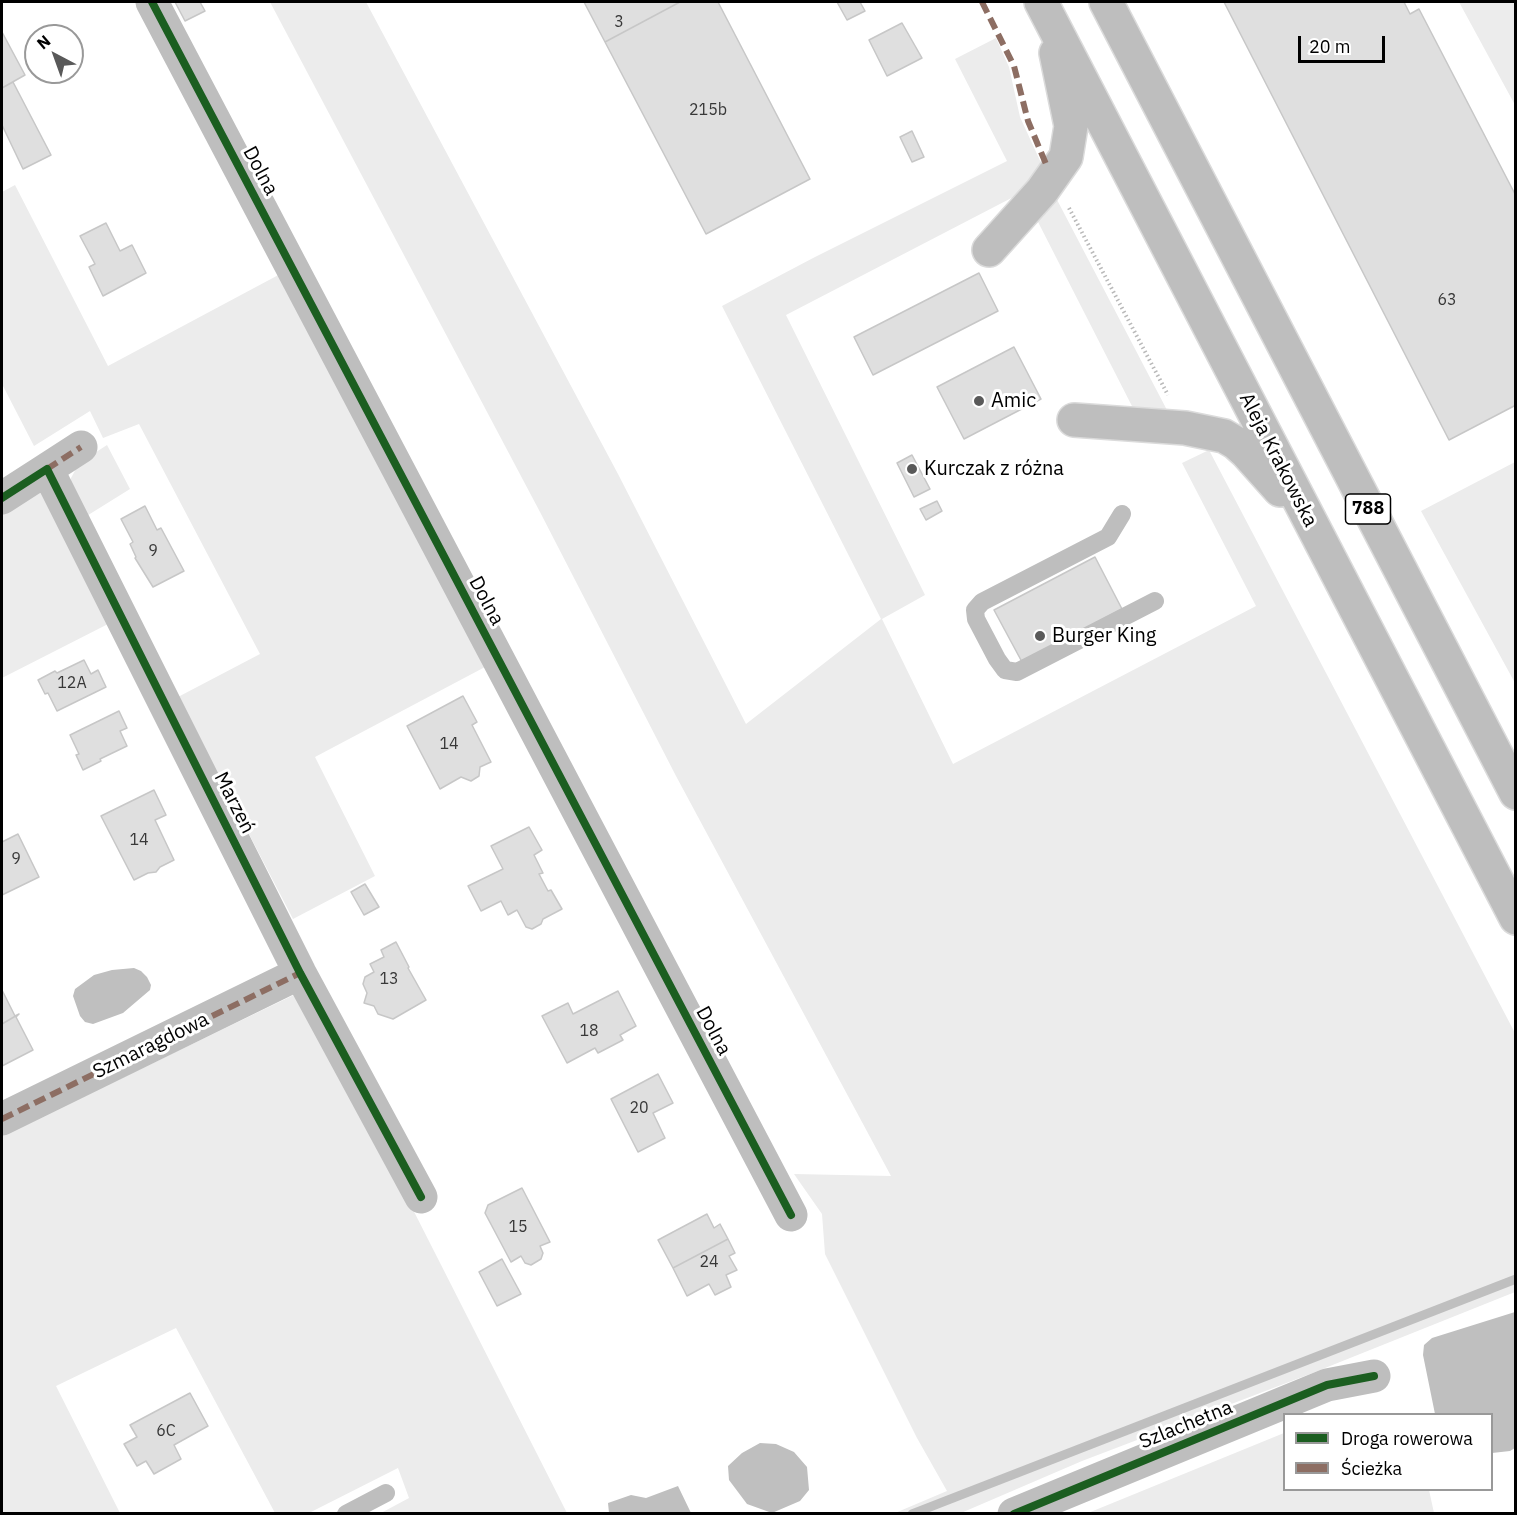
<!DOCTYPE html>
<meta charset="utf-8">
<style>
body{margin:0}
#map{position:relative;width:1517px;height:1515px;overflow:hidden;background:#fff;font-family:"IBM Plex Sans",sans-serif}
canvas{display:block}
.frame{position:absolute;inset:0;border:3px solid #000;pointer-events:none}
.legend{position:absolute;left:1283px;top:1413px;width:210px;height:78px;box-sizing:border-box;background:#fff;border:2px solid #999;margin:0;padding:8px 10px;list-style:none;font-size:18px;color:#000}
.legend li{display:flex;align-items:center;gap:12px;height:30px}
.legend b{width:30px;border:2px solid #999}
.north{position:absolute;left:24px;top:24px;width:60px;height:60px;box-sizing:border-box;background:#fff;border:2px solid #999;border-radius:50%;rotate:319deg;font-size:16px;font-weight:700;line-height:24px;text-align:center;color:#000}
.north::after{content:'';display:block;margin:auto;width:21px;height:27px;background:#595959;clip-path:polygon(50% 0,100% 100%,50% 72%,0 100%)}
.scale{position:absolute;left:1298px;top:36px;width:87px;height:27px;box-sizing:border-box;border:3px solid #000;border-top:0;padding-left:8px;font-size:18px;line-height:21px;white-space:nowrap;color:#000;-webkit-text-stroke:4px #fff;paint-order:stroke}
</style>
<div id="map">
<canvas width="1517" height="1515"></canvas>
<div class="frame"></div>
<ul class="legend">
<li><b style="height:8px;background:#1b5e20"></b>Droga rowerowa</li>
<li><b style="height:8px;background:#8d6e63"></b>Ścieżka</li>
</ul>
<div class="north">N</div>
<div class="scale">20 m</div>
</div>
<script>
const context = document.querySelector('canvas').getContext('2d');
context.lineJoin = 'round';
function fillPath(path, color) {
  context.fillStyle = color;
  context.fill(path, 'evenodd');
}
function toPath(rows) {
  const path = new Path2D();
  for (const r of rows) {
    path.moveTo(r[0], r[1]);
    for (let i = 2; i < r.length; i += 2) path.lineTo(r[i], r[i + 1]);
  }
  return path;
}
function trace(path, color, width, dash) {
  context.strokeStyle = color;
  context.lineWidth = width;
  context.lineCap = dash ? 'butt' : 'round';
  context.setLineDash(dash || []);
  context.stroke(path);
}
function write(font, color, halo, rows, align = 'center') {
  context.font = font + ' "IBM Plex Sans",sans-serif';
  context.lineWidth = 6;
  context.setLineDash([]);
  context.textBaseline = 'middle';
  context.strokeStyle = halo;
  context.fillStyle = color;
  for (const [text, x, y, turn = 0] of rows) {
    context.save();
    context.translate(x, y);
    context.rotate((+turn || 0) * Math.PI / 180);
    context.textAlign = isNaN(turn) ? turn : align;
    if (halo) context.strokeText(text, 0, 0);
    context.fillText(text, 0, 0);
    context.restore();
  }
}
fillPath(toPath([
 [270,2,366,2,618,474,746,724,881,619,722,306,815,257,1007,161,955,59,996,38,1009,67,1020,117,1042,165,1023,192,786,315,925,595,882,619,953,764,1256,606,1182,463,1209,450,1515,1033,1515,1292,1310,1374,1082,1461,961,1513,895,1513,947,1491,917,1438,825,1254,822,1214,794,1174,891,1176,676,776,540,512],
 [1459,2,1515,2,1515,105],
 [15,185,108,366,284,272,485,667,315,757,375,876,293,919,178,697,260,654,139,424,103,438,90,411,34,446,2,384,2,192],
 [1054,194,1168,412,1135,412,1036,218],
 [107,445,130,489,85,517,71,488,71,478,77,467,90,456],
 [1515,462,1515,683,1421,511],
 [40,490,110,623,2,678,2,514],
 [302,991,567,1513,381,1513,409,1498,398,1468,309,1513,275,1513,176,1328,56,1386,120,1513,2,1514,2,1136],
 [1284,1433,1284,1490,1429,1490,1434,1513,1088,1513]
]), '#ececec');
fillPath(toPath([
 [134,968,141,971,147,977,151,985,150,990,123,1013,93,1024,85,1022,80,1016,73,996,75,989,94,975,112,970],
 [1515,1312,1515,1448,1510,1451,1492,1453,1492,1414,1435,1414,1423,1355,1424,1345,1432,1338],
 [760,1443,776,1444,794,1452,807,1467,809,1490,800,1501,772,1513,747,1504,729,1480,728,1466,742,1453],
 [678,1486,691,1513,609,1513,608,1503,631,1495,646,1498]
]), '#bfbfbf');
trace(toPath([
 [912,1514,1516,1279]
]), '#bfbfbf', 9);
const building = toPath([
 [175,2,200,2,205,11,185,21,175,2],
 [584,2,680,2,605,42,584,2],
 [680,2,718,2,810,179,706,234,605,42,680,2],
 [837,2,860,2,865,11,847,20,837,2],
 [1224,2,1404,2,1410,14,1419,9,1516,196,1516,405,1449,440,1224,2],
 [902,23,922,58,887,76,869,40,902,23],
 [2,32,25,75,2,88,2,32],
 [13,82,51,155,23,169,2,125,2,88,13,82],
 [912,131,924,157,912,162,900,137,912,131],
 [106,223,120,251,132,245,146,273,103,296,89,267,95,264,80,236,106,223],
 [979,273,998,311,873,375,854,337,979,273],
 [1014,347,1041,399,964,439,937,387,1014,347],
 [912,455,930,489,914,497,897,463,912,455],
 [937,501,942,511,926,520,920,509,937,501],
 [145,506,157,530,161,528,184,571,153,587,135,558,136,557,130,544,133,542,121,519,145,506],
 [1095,557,1122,609,1022,662,994,610,1095,557],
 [84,660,91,674,98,670,106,687,57,711,48,693,45,694,38,680,55,671,57,673,84,660],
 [463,696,477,722,472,725,491,762,480,767,479,776,471,781,461,777,440,789,407,726,463,696],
 [119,711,127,728,120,731,127,746,100,759,101,761,83,770,76,755,79,754,70,735,119,711],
 [154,790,166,815,155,820,174,860,160,867,156,872,148,873,134,880,101,816,154,790],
 [529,827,542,850,534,855,543,873,539,874,548,891,551,890,562,909,543,919,541,924,532,929,526,927,517,910,508,915,501,901,481,911,468,886,503,869,491,846,529,827],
 [18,834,39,877,2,895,2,842,18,834],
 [365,884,379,907,364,915,351,892,365,884],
 [396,942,409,967,408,968,426,1000,393,1019,378,1014,374,1006,364,1003,367,993,363,984,365,977,374,972,370,964,384,957,381,950,396,942],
 [2,990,15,1016,19,1014,2,1024,2,990],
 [618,991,636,1026,620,1035,623,1040,598,1053,595,1048,567,1063,542,1016,568,1003,573,1014,618,991],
 [19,1014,16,1017,33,1050,2,1066,2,1024,19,1014],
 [658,1074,673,1103,653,1113,665,1138,638,1152,611,1099,658,1074],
 [522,1188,550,1242,540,1246,543,1253,541,1259,531,1265,525,1263,521,1256,511,1262,485,1213,488,1205,522,1188],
 [707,1214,714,1228,720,1224,728,1239,673,1268,658,1240,707,1214],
 [728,1239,735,1253,729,1256,737,1270,726,1275,731,1287,715,1295,709,1284,687,1296,673,1268,728,1239],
 [502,1259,521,1294,497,1306,479,1272,502,1259],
 [190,1393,208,1426,174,1445,181,1459,154,1474,146,1461,137,1466,124,1444,137,1437,130,1425,190,1393]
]);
fillPath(building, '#dfdfdf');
trace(building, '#c7c7c7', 1.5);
const primary = toPath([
 [1041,2,1516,918],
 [1106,2,1516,793],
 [989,250,1042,191,1066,157,1071,126,1056,53],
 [1074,420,1185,428,1224,436,1236,443,1246,452,1280,490]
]);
trace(primary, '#dbdbdb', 36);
trace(toPath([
 [1069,208,1168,395]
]), '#b9b9b9', 4, [1.5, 3]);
trace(toPath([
 [1122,514,1108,537,982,602,975,610,976,619,997,659,1005,670,1017,672,1155,601],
 [346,1514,386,1493]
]), '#bebebe', 18);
trace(toPath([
 [152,2,791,1215],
 [47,469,81,447],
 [2,498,47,469,300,973,421,1197],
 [2,1119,300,973],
 [1014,1514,1327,1385,1374,1376]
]), '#bebebe', 33);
trace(primary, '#bebebe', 33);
trace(toPath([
 [982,2,1014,66,1028,121,1046,164],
 [47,469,81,447],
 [2,1119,300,973]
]), '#8d6e63', 6, [12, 6]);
trace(toPath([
 [152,2,791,1215],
 [2,498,47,469,300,973,421,1197],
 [1014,1514,1327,1385,1374,1376]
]), '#1b5e20', 8);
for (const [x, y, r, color] of [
 [979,401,6,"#595959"],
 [912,469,6,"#595959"],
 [1040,636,6,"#595959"]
]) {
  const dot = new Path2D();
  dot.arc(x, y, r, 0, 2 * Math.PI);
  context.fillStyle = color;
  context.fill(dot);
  trace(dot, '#fff', 2);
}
write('16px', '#383838', null, [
 ["3",619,22],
 ["215b",708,110],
 ["63",1447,300],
 ["9",153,551],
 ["12A",72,683],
 ["14",449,744],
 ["14",139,840],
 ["9",16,859],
 ["13",389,979],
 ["18",589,1031],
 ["20",639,1108],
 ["15",518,1227],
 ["24",709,1262],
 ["6C",166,1431]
]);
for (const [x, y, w] of [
 [1368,509,45]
]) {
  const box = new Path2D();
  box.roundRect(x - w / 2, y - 15, w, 30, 4.5);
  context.fillStyle = '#fff';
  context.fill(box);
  trace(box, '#000', 1.5);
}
write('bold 18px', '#000', null, [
 ["788",1368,509]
]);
write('20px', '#000', '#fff', [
 ["Dolna",260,171,62],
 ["Aleja Krakowska",1278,460,63],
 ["Dolna",486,601,62],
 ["Marzeń",234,803,63],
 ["Dolna",713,1031,62],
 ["Szmaragdowa",151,1046,-26],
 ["Szlachetna",1186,1425,-22]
]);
write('20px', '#000', '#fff', [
 ["Amic",991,401],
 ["Kurczak z różna",924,469],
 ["Burger King",1052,636]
], 'left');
</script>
